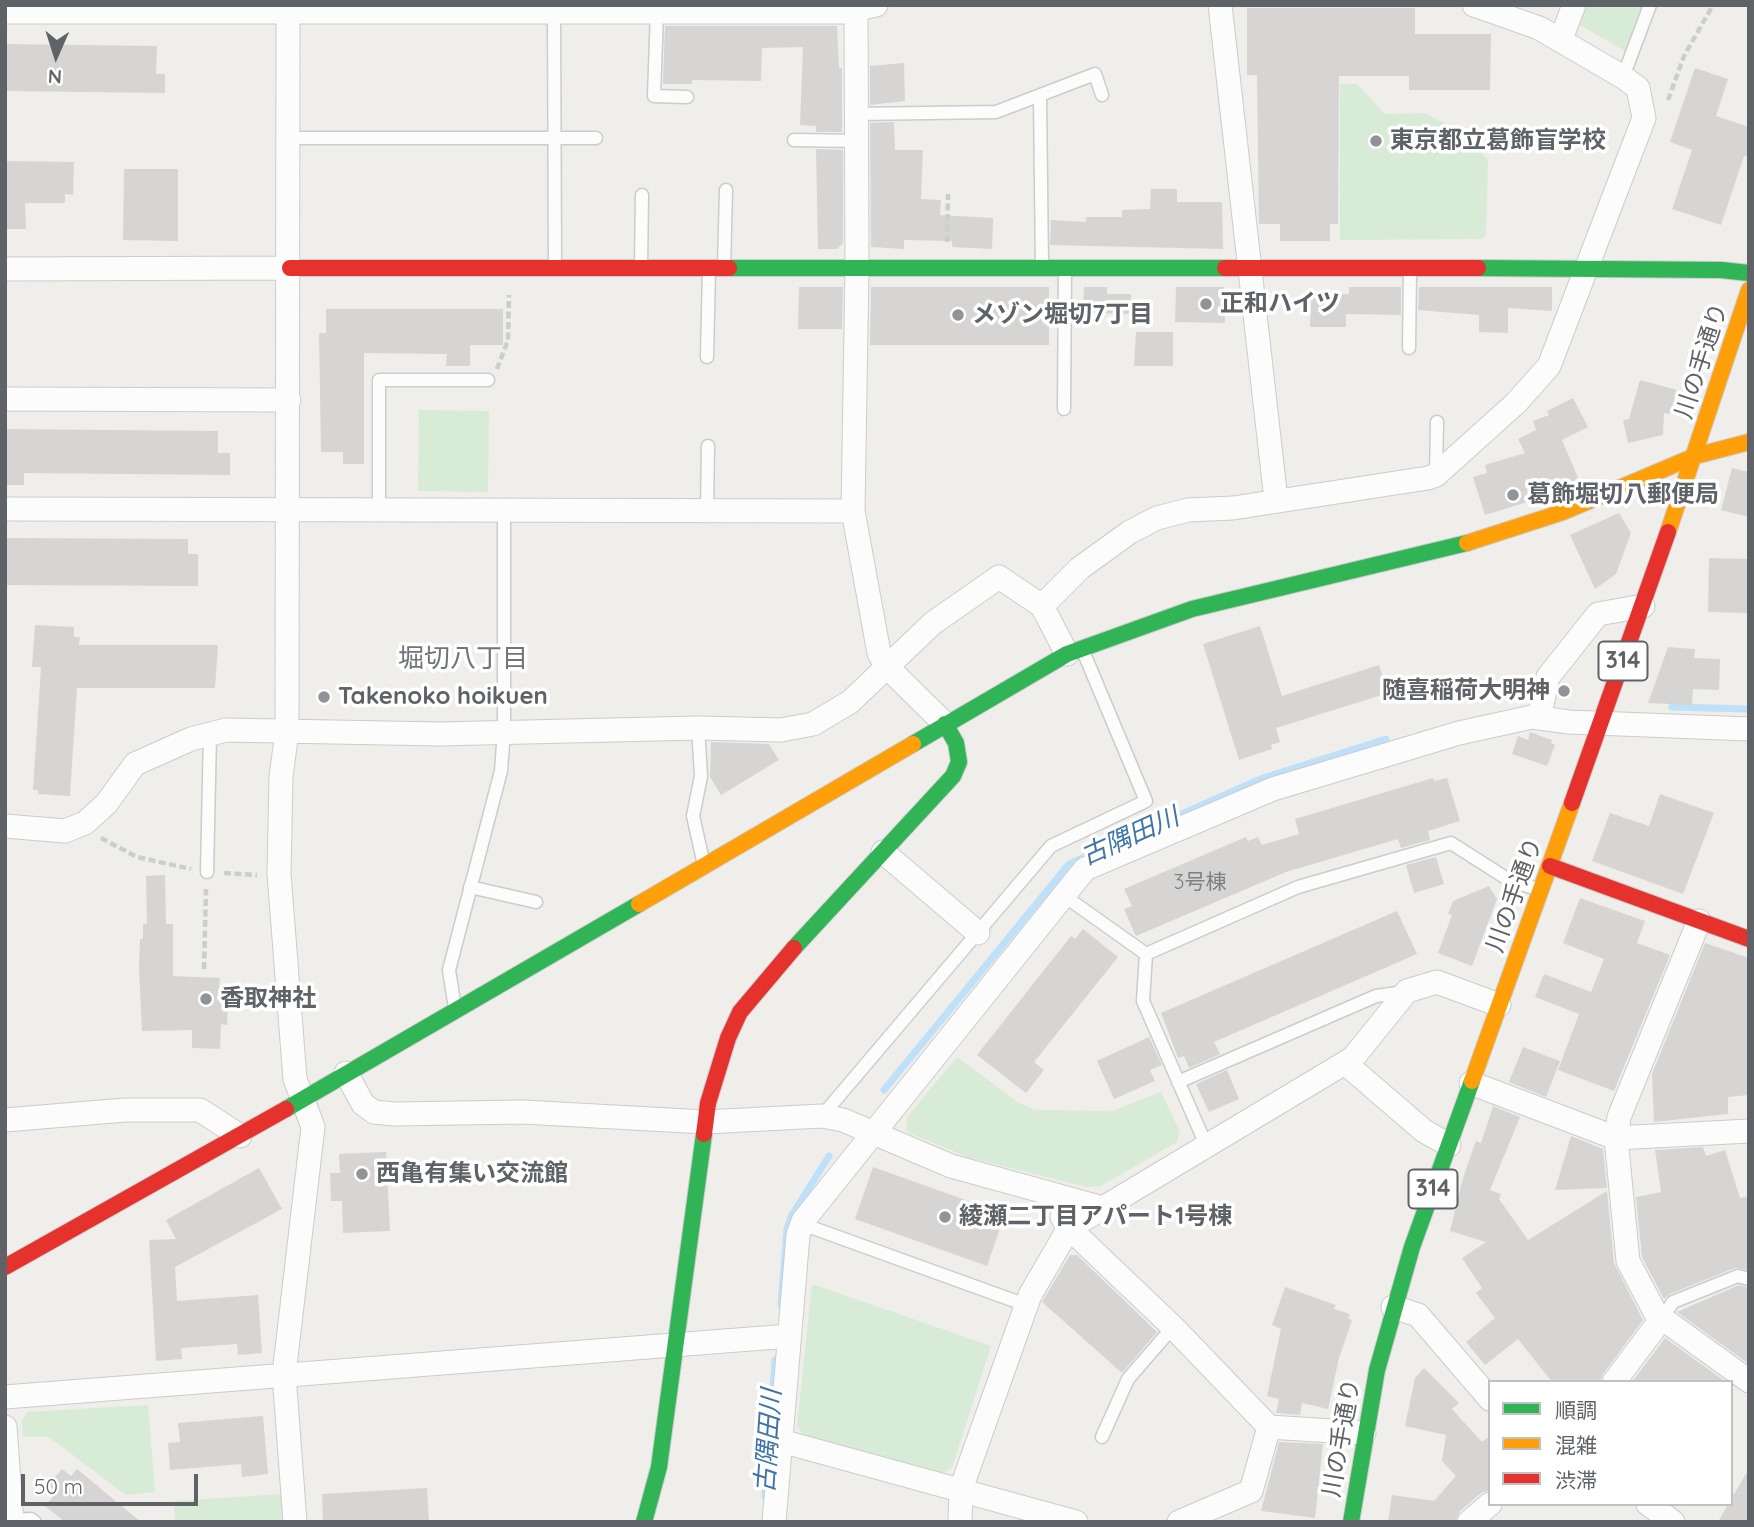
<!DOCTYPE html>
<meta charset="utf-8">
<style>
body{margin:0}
#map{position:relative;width:1754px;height:1527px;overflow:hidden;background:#efeeea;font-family:Quicksand,"Noto Sans JP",sans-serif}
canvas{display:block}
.frame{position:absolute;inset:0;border:7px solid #5f6368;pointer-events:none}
.legend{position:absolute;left:1488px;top:1380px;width:245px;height:126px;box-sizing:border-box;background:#fff;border:2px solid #bfc1c3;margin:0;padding:9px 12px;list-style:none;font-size:21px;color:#5f6368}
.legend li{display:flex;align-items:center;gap:14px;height:35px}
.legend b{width:35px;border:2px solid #bfc1c3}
.north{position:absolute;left:21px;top:21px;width:70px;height:70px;-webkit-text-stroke:5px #fff;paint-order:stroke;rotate:183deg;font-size:19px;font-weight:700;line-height:28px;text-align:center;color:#5f6368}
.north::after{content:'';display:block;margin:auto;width:24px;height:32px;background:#5f6368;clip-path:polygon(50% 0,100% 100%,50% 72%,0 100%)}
.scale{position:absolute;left:21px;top:1474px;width:177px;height:32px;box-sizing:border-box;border:4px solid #5f6368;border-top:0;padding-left:9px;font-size:21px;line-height:24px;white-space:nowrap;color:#5f6368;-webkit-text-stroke:5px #fff;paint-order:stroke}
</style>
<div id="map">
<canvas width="1754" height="1527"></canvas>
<div class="frame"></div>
<ul class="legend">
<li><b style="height:9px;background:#30b455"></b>順調</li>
<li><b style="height:9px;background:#ff9f0a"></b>混雑</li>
<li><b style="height:9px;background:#e5322d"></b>渋滞</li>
</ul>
<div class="north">N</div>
<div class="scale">50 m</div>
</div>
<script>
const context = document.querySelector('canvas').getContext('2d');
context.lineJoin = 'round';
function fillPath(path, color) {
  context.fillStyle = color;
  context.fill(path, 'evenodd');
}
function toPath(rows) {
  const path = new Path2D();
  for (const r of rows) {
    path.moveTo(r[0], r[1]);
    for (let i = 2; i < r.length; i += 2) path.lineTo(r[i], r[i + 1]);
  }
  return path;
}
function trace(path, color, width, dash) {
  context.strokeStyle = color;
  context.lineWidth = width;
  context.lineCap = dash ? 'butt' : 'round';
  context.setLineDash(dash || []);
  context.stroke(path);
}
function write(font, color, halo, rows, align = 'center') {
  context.font = font + ' Quicksand,"Noto Sans JP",sans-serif';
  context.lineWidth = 7;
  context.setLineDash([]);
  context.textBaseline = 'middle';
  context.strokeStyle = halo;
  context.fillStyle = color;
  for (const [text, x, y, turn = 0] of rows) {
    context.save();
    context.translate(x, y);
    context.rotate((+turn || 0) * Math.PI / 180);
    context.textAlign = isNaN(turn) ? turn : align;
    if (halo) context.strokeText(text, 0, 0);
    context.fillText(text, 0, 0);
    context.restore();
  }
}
fillPath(toPath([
 [1585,5,1643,5,1625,51,1578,24],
 [1340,84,1357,84,1385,114,1424,113,1465,133,1488,160,1486,236,1482,239,1340,240],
 [419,410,489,411,488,492,418,491],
 [957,1057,1019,1103,1036,1110,1112,1111,1161,1092,1180,1132,1177,1142,1101,1186,1086,1187,970,1158,909,1133,906,1129,907,1117],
 [812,1284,991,1346,952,1468,943,1473,803,1435,797,1426],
 [148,1405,155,1492,126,1495,49,1437,23,1437,22,1420,28,1412],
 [281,1494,283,1522,175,1522,174,1501]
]), '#d8ebd6');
trace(toPath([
 [1672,707,1749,709],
 [884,1090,1069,864,1263,778,1386,739],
 [781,1305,787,1228,792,1215,829,1156],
 [765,1497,775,1360]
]), '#bfe0f9', 7);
fillPath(toPath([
 [1247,8,1415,8,1415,34,1491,34,1490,90,1409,90,1409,76,1339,76,1338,224,1330,224,1330,241,1280,241,1280,224,1259,224,1257,75,1247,75],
 [665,26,837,26,839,68,842,68,842,132,816,132,816,126,800,125,803,47,762,48,761,81,692,80,692,84,663,84],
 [5,44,157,46,156,74,165,74,165,93,5,91],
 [904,63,905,101,870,105,870,66],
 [1695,68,1728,79,1716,116,1749,127,1749,157,1744,156,1721,225,1672,209,1692,150,1670,142],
 [894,122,895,150,923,150,921,199,941,200,940,215,993,218,992,249,952,247,952,241,904,240,904,249,871,247,870,123],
 [816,149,843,150,843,243,837,249,818,249],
 [5,161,74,162,73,195,65,194,65,203,25,203,26,229,5,229],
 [124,169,178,169,178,241,123,240],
 [1151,189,1177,189,1177,202,1222,202,1223,249,1050,245,1051,220,1086,222,1086,217,1122,217,1122,210,1150,209],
 [799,287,843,287,842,329,798,329],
 [871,287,1049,287,1049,345,870,345],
 [1084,287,1107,287,1107,294,1131,294,1131,314,1083,313],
 [1176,287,1224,287,1225,323,1175,322],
 [1349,287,1401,287,1401,315,1346,314,1346,327,1310,327,1311,294,1349,294],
 [1419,287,1552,287,1552,311,1508,308,1508,333,1479,332,1479,315,1418,310],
 [326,309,503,309,503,345,470,345,470,366,446,366,447,354,364,353,364,464,343,464,343,452,321,452,319,333,326,333],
 [1136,332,1173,332,1173,366,1134,366],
 [1640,380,1677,390,1670,414,1664,413,1663,435,1628,443,1623,420,1629,419],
 [1573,398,1588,427,1562,440,1579,480,1534,500,1485,515,1473,477,1487,473,1485,465,1525,453,1518,439,1536,430,1533,421,1549,415,1547,411],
 [5,429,218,431,218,453,230,453,230,475,24,473,24,485,5,485],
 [1732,468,1749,472,1749,517,1721,510],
 [1619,513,1631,533,1616,574,1595,589,1570,535],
 [5,538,188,539,188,554,198,554,198,586,5,585],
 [1709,558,1749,559,1749,613,1708,612],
 [35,625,74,627,74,637,80,637,79,645,218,645,215,688,77,688,70,796,38,794,38,790,33,790,41,667,32,667],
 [1260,626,1282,696,1379,665,1388,693,1276,728,1280,742,1271,745,1272,749,1239,760,1203,644],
 [1668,647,1695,649,1694,658,1720,659,1719,690,1693,689,1692,705,1648,703],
 [1530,732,1552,740,1551,743,1555,745,1547,766,1512,754,1518,736,1528,740],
 [711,742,769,744,779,760,721,795,710,777],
 [1433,778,1434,781,1447,778,1460,821,1428,831,1430,840,1401,848,1398,839,1286,872,1136,936,1124,909,1132,906,1124,889,1246,837,1248,841,1258,837,1262,845,1299,834,1295,819],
 [1660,794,1714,813,1683,894,1592,861,1610,813,1649,826],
 [1436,857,1444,884,1414,893,1406,865],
 [165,875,166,924,173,924,173,976,220,978,219,987,229,988,227,1025,221,1024,220,1049,192,1048,192,1030,142,1031,139,968,140,939,143,939,143,924,147,924,146,876],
 [1489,886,1497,899,1472,966,1438,953,1452,915,1448,914,1453,901],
 [1580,898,1645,921,1637,943,1670,955,1614,1091,1558,1070,1579,1014,1535,997,1544,974,1591,992,1604,959,1563,943],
 [1397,911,1417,954,1214,1042,1220,1054,1189,1068,1184,1056,1178,1058,1161,1013],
 [1083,929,1118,957,1034,1062,1044,1070,1026,1093,977,1055,1071,936,1075,939],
 [1705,943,1749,958,1749,1095,1728,1097,1728,1114,1654,1122,1652,1074],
 [1149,1037,1162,1065,1150,1070,1155,1081,1114,1099,1097,1061],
 [1523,1047,1560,1061,1546,1097,1509,1082],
 [1227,1070,1239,1099,1209,1112,1196,1084],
 [1493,1106,1520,1117,1490,1190,1501,1194,1499,1199,1528,1240,1607,1191,1614,1263,1643,1320,1603,1374,1600,1382,1552,1382,1518,1339,1485,1365,1466,1342,1495,1318,1476,1293,1482,1288,1462,1258,1486,1242,1450,1231,1463,1178,1476,1141,1481,1143],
 [1571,1136,1603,1149,1607,1188,1555,1190],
 [1703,1147,1706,1156,1725,1150,1740,1198,1749,1196,1749,1270,1735,1268,1670,1294,1664,1299,1642,1257,1636,1197,1661,1192,1655,1150],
 [386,1152,390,1231,343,1233,342,1201,331,1201,330,1173,340,1173,339,1154],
 [873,1167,1005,1214,987,1266,855,1219],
 [259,1168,282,1209,175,1267,177,1301,258,1295,262,1353,238,1355,237,1344,181,1348,182,1359,156,1361,149,1240,176,1239,166,1220],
 [1070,1255,1077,1255,1157,1332,1122,1373,1042,1302],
 [1739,1285,1749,1288,1749,1364,1677,1312],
 [1285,1287,1336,1305,1334,1309,1350,1314,1348,1318,1352,1320,1339,1358,1328,1409,1302,1403,1300,1415,1276,1413,1279,1399,1267,1396,1281,1329,1272,1325],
 [1665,1338,1726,1382,1632,1382],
 [1424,1368,1459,1403,1452,1409,1482,1442,1490,1436,1490,1490,1481,1493,1460,1511,1455,1522,1388,1522,1392,1495,1434,1501,1456,1476,1442,1461,1446,1435,1405,1426,1415,1378],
 [263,1416,268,1474,242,1477,241,1464,170,1470,168,1443,180,1442,178,1423],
 [1279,1442,1323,1444,1315,1518,1261,1511],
 [62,1469,71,1476,77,1469,141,1522,65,1522,45,1506,57,1492,48,1485],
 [1749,1469,1749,1522,1718,1522,1728,1504,1731,1504,1731,1499],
 [427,1488,429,1522,323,1522,322,1494]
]), '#d6d5d3');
const lane = toPath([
 [554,12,555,266],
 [657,12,654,96,687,97],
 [1623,77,1650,5],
 [1040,97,1042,267],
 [857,114,996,112,1095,74,1102,95],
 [289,138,596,138],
 [794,140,857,141],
 [724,267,726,190],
 [641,268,642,195],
 [1409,348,1410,269],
 [707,357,709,270],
 [1064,409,1065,269],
 [1436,474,1437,422],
 [707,511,708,446],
 [379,512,379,380,488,380],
 [698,728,701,776,693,816,704,865],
 [207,872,210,734],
 [470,887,536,902],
 [1063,895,1146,954],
 [455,1008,449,970,501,771,504,732,504,512],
 [1178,1082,1376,996,1405,992],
 [822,1116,1051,846,1146,801,1083,651],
 [1207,1147,1143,1001,1146,954,1298,887,1451,843,1509,880,1537,889],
 [802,1224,1026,1305],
 [1662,1318,1673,1302,1738,1276,1749,1279],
 [1102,1437,1128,1379,1173,1327],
 [12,1520,31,1519,35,1522]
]);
const street = toPath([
 [288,5,287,731,281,777,279,874,295,1079,313,1127,284,1374,295,1522],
 [856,5,857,268,853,511,879,653,886,666,945,724],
 [1220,5,1276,500],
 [5,12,845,12,876,5],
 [1561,39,1574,5],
 [5,269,290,268],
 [5,399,289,400],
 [5,509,853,511],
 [1067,654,1042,606,1080,568,1130,532,1157,518,1188,510,1233,508,1428,478,1436,475,1516,403,1549,366,1644,118,1638,88,1623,77,1539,28,1474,5],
 [1539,718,1548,677,1598,614,1643,606],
 [5,826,65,831,85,823,106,804,135,764,191,739,226,730,440,734,698,728,781,730,813,724,850,702,933,623,999,577,1042,606],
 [883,852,978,933],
 [1699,921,1619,1117,1616,1138,1628,1261,1656,1314,1749,1381],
 [1345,1063,1424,1131,1449,1145],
 [346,1073,363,1104,374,1112,395,1114,523,1112,705,1122,822,1116,843,1120,951,1166,1103,1208,1353,1058,1407,991,1437,982,1499,1005],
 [1471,1083,1616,1138,1749,1131],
 [5,1120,125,1110,200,1110,240,1136],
 [1103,1208,1069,1228,1173,1327,1269,1427,1364,1433],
 [1393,1307,1418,1315,1490,1399],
 [1614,1382,1662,1318],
 [5,1397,789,1336],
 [5,1427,12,1522],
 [781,1441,1076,1522],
 [1648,1504,1673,1522],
 [774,1522,798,1235,803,1221,1085,869,1273,789,1459,733,1532,717,1569,722,1749,729],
 [960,1522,961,1489,1030,1295,1069,1228,1062,1217],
 [1179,1522,1251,1491,1269,1427],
 [1469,1522,1490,1504]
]);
const fast = toPath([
 [729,268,1225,268],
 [1478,268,1721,270,1749,273],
 [913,744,1067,654,1192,609,1467,543],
 [794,948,953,776,959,762,956,743,945,724],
 [286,1109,639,904],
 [644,1522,659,1467,704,1134],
 [1351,1522,1377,1370,1412,1247,1472,1081]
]);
const slow = toPath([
 [1695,456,1749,442],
 [1668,532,1749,290],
 [1467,543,1563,512,1695,456],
 [639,904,913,744],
 [1472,1081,1572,803]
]);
const jam = toPath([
 [290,268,729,268],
 [1225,268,1478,268],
 [1572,803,1668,532],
 [1550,866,1749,939],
 [704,1134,708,1103,728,1038,740,1012,794,948],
 [5,1267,286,1109]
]);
trace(lane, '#cbcccc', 15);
trace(street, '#cbcccc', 25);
trace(fast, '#cacacb', 18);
trace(slow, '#cacacb', 18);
trace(jam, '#cacacb', 18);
trace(toPath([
 [1668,100,1684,56,1713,5],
 [947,242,948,194],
 [497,369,508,340,509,295],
 [101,838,137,857,191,869],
 [224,873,257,875],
 [204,969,206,889]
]), '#cacfcc', 4.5, [7, 3.5]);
trace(lane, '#fdfcfc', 12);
trace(street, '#fdfcfc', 23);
trace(fast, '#30b455', 16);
trace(slow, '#ff9f0a', 16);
trace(jam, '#e5322d', 16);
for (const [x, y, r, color] of [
 [1376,141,7,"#919496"],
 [1206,304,7,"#919496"],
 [958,315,7,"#919496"],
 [1513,495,7,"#919496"],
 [1564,691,7,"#919496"],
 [324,697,7,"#919496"],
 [206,999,7,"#919496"],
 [362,1174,7,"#919496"],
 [945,1217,7,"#919496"]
]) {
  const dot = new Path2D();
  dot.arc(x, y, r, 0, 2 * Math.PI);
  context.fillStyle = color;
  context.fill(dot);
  trace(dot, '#fff', 2.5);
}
write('21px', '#7e8184', null, [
 ["3号棟",1200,883]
]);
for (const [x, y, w] of [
 [1623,661,49],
 [1433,1189,49]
]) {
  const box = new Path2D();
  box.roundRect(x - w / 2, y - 19.5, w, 39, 5);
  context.fillStyle = '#fff';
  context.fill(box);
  trace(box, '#5f6368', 2);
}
write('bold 23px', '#5f6368', null, [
 ["314",1623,661],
 ["314",1433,1189]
]);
write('bold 24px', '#5f6368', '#fff', [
 ["東京都立葛飾盲学校",1390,141],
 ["正和ハイツ",1220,304],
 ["メゾン堀切7丁目",972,315],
 ["葛飾堀切八郵便局",1527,495],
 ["随喜稲荷大明神",1550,691,"right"],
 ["Takenoko hoikuen",338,697],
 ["香取神社",220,999],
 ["西亀有集い交流館",376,1174],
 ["綾瀬二丁目アパート1号棟",959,1217]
], 'left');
write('24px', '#5f6368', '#fff', [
 ["川の手通り",1702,361,-72],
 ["川の手通り",1515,895,-70],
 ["川の手通り",1342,1438,-80]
]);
write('26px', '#70757a', '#fff', [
 ["堀切八丁目",463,659]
]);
write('italic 26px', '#4174aa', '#fff', [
 ["古隅田川",1130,837,-24],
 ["古隅田川",769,1441,-86]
]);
</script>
